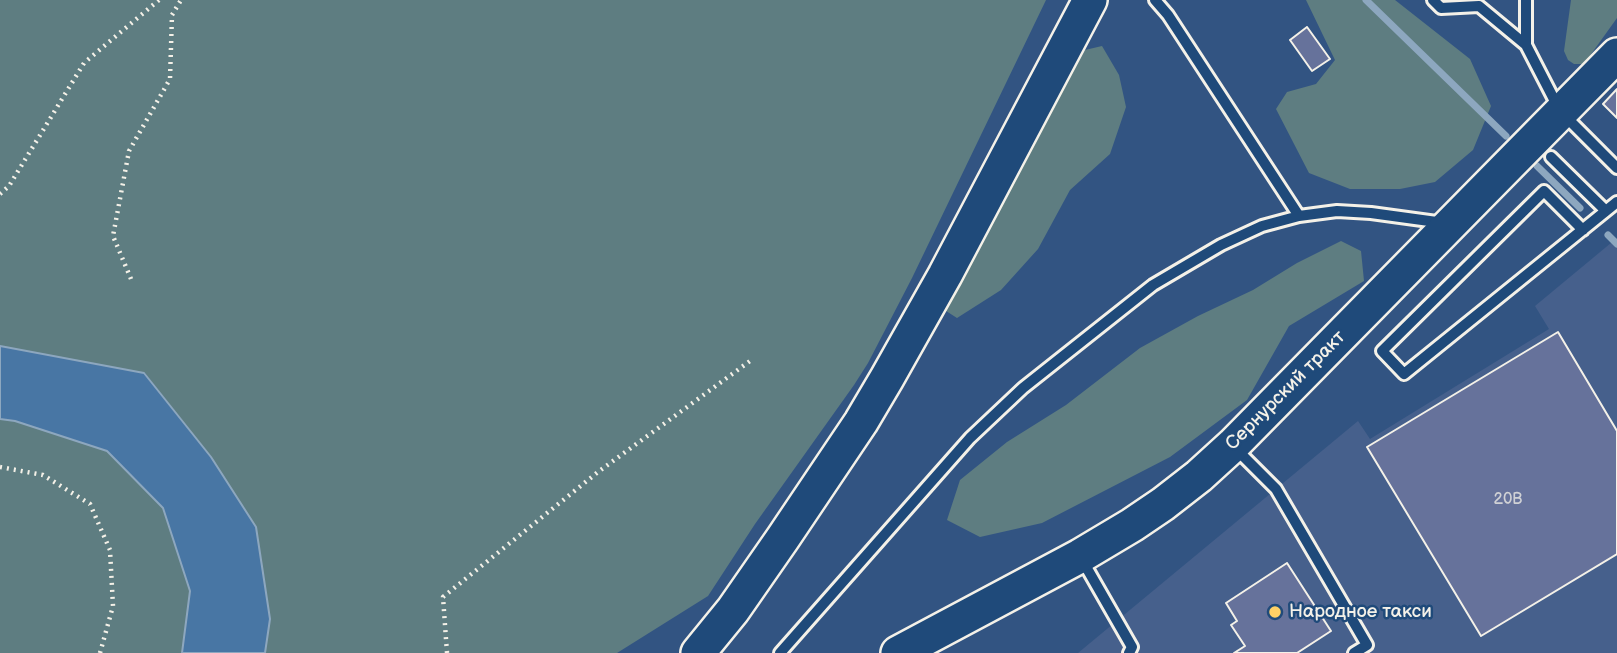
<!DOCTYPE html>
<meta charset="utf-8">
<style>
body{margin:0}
canvas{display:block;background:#325482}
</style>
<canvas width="1617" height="653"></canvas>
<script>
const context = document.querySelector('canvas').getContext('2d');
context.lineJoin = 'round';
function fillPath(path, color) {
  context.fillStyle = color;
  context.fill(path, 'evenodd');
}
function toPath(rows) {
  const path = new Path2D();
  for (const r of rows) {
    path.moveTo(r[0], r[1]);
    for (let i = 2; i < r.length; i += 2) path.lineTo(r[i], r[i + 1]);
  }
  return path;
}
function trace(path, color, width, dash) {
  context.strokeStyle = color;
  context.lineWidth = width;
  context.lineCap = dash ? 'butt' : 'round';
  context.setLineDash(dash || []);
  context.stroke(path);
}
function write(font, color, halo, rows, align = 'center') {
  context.font = font + ' "Balsamiq Sans",sans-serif';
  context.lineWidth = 5;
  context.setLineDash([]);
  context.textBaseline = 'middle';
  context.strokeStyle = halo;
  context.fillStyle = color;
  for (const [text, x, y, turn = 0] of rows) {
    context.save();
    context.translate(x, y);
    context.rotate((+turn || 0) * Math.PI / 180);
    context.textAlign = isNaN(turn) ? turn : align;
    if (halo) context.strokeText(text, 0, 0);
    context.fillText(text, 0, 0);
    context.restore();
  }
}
fillPath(toPath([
 [1617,238,1617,653,1078,653,1358,421,1370,439,1549,329,1535,306]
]), '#46608c');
fillPath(toPath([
 [0,0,1046,0,912,278,868,363,854,385,755,524,708,596,617,653,265,653,270,619,256,527,211,457,145,373,0,346],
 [1306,0,1395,0,1470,59,1491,106,1473,150,1435,182,1400,189,1350,189,1309,173,1276,109,1287,92,1316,84,1335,60],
 [1571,0,1617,0,1617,18,1584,64,1574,64,1568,60,1564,51],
 [1102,46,1119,75,1126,107,1110,154,1070,190,1038,249,1001,290,957,318,943,309,1033,134,1085,50],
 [1341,241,1361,251,1364,281,1289,326,1247,400,1170,457,1042,523,980,537,947,520,960,480,1007,442,1066,405,1140,348,1198,316,1253,290,1297,263],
 [0,419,15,421,107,451,163,508,190,591,182,653,0,653]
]), '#5e7d81');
const water = toPath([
 [0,346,144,373,211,457,256,527,270,619,265,653,182,653,190,591,163,508,107,451,15,421,0,419,0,346]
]);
fillPath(water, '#4876a4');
trace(water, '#8da7bf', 2);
trace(toPath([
 [1366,0,1506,136],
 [1537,166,1580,208],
 [1608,235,1617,244]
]), '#8da7bf', 7);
const building = toPath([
 [1307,27,1330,59,1312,71,1290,40,1307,27],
 [1617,89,1617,118,1603,104,1617,89],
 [1558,332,1617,431,1617,554,1481,636,1367,447,1558,332],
 [1287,563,1331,631,1297,653,1234,653,1245,646,1231,625,1237,621,1226,603,1287,563]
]);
fillPath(building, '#66729b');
trace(building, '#f4f1e8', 2);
const service = toPath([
 [1155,0,1168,15,1299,216],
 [1433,0,1441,8,1479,6,1526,45,1560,111,1617,168],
 [1526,45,1526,0],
 [1551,157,1606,211],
 [1583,230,1544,191,1382,351,1404,374,1617,202],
 [1234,447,1276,489,1367,645,1354,653],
 [1081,558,1132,647,1129,653],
 [780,653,970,438,1023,388,1153,285,1221,245,1262,226,1299,216,1337,211,1371,213,1444,223]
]);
const primary = toPath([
 [698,653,733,610,783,538,861,422,887,378,945,275,1090,0],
 [898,653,1080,556,1132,525,1163,504,1199,476,1233,445,1617,55]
]);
trace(service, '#f4f1e8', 16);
trace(primary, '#f4f1e8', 38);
trace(toPath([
 [0,194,9,186,84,63,159,0],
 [131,279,113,236,129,151,170,79,172,15,181,0],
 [0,467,43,475,90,504,110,550,113,606,100,653],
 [447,653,443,597,598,472,750,361]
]), '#f4f1e8', 4.5, [2, 5]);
trace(service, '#1f4a7a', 10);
trace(primary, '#1f4a7a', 33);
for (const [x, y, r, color] of [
 [1275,612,7,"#ffd166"]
]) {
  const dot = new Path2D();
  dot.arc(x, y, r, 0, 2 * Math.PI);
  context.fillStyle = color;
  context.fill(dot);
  trace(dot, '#1f4a7a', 2.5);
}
write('16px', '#d0d1d5', null, [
 ["20В",1508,500]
]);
write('19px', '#f4f1e8', '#1f4a7a', [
 ["Сернурский тракт",1286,391,-45]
]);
write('19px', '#f4f1e8', '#1f4a7a', [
 ["Народное такси",1289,612]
], 'left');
</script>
